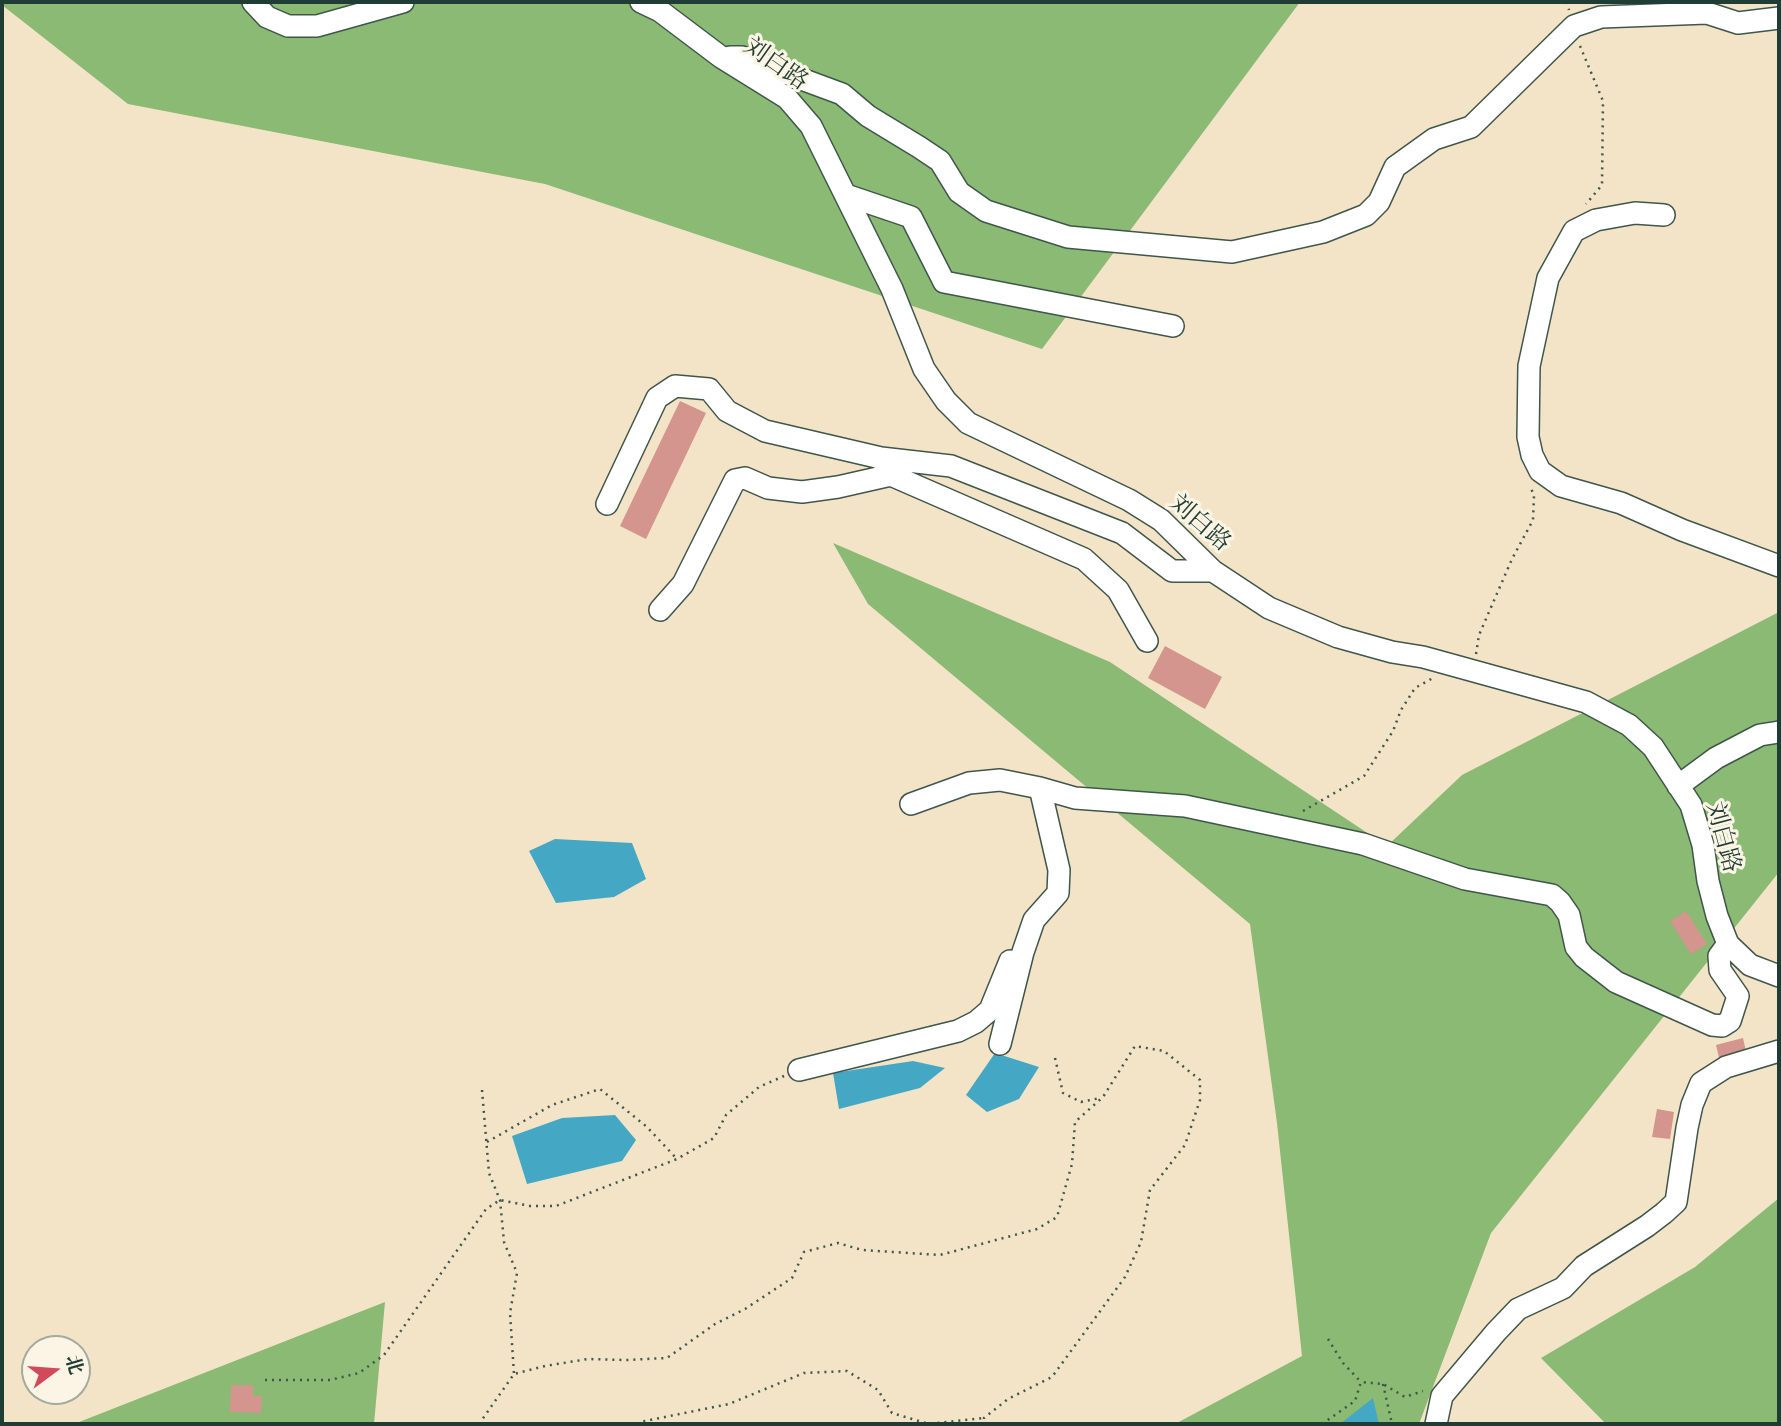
<!DOCTYPE html>
<meta charset="utf-8">
<style>
body{margin:0}
#map{position:relative;width:1781px;height:1426px;overflow:hidden;background:#f3e4c8;font-family:"Libre Caslon Text","Noto Serif SC",serif}
canvas{display:block}
.frame{position:absolute;inset:0;border:4px solid #1f3d34;pointer-events:none}
.north{position:absolute;left:21px;top:1335px;width:70px;height:70px;box-sizing:border-box;background:#fcf5e5;border:2px solid #a4ab9e;border-radius:50%;rotate:74deg;font-size:19px;font-weight:700;line-height:28px;text-align:center;color:#1f3d34}
.north::after{content:'';display:block;margin:auto;width:24px;height:32px;background:#d1495b;clip-path:polygon(50% 0,100% 100%,50% 72%,0 100%)}
</style>
<div id="map">
<canvas width="1781" height="1426"></canvas>
<div class="frame"></div>
<div class="north">北</div>
</div>
<script>
const context = document.querySelector('canvas').getContext('2d');
context.lineJoin = 'round';
function fillPath(path, color) {
  context.fillStyle = color;
  context.fill(path, 'evenodd');
}
function toPath(rows) {
  const path = new Path2D();
  for (const r of rows) {
    path.moveTo(r[0], r[1]);
    for (let i = 2; i < r.length; i += 2) path.lineTo(r[i], r[i + 1]);
  }
  return path;
}
function trace(path, color, width, dash) {
  context.strokeStyle = color;
  context.lineWidth = width;
  context.lineCap = dash ? 'butt' : 'round';
  context.setLineDash(dash || []);
  context.stroke(path);
}
function write(font, color, halo, rows, align = 'center') {
  context.font = font + ' "Libre Caslon Text","Noto Serif SC",serif';
  context.lineWidth = 6;
  context.setLineDash([]);
  context.textBaseline = 'middle';
  context.strokeStyle = halo;
  context.fillStyle = color;
  for (const [text, x, y, turn = 0] of rows) {
    context.save();
    context.translate(x, y);
    context.rotate((+turn || 0) * Math.PI / 180);
    context.textAlign = isNaN(turn) ? turn : align;
    if (halo) context.strokeText(text, 0, 0);
    context.fillText(text, 0, 0);
    context.restore();
  }
}
fillPath(toPath([
 [2,2,1300,2,1042,349,545,184,128,104,2,5],
 [833,543,1110,662,1387,846,1462,775,1779,612,1779,872,1491,1233,1419,1424,1175,1424,1302,1356,1277,1123,1250,924,868,604],
 [1779,1198,1779,1424,1606,1424,1541,1358,1695,1267],
 [385,1302,374,1424,74,1424]
]), '#8aba73');
fillPath(toPath([
 [555,839,632,843,646,879,614,897,556,903,529,851],
 [995,1053,1039,1067,1019,1099,987,1112,966,1095],
 [913,1061,945,1068,920,1088,839,1109,833,1073],
 [615,1115,636,1140,622,1161,527,1184,512,1136,562,1118],
 [1373,1398,1379,1424,1340,1424]
]), '#44a8c4');
fillPath(toPath([
 [680,401,706,413,646,539,620,526],
 [1165,646,1222,677,1205,709,1148,678],
 [1686,911,1707,944,1691,954,1670,921],
 [1743,1038,1747,1056,1720,1062,1716,1045],
 [1657,1109,1674,1112,1670,1139,1652,1137],
 [231,1385,253,1385,253,1396,262,1396,261,1413,230,1412]
]), '#d3958d');
const minor = toPath([
 [253,2,267,17,288,26,317,26,403,2],
 [641,2,660,11,721,57,787,98,811,126,892,289,924,369,946,401,968,423,1129,500,1161,520,1213,571,1269,608,1338,637,1392,652,1423,657,1586,702,1629,725,1653,747,1691,805,1703,845,1708,881,1717,916,1728,944,1750,965,1779,976],
 [730,57,742,57,842,94,868,116,919,147,940,161,959,192,986,211,1068,237,1232,252,1323,232,1366,215,1379,202,1395,167,1434,139,1471,127,1574,26,1601,17,1707,13,1738,23,1779,18],
 [846,195,911,217,944,282,1173,326],
 [1664,215,1635,213,1596,220,1574,231,1548,278,1529,366,1528,437,1532,455,1540,471,1561,486,1621,503,1682,530,1779,566],
 [881,458,891,475,1084,559,1118,590,1147,641],
 [607,504,657,398,675,386,709,389,727,411,765,431,881,458,951,466,1122,533,1172,571,1213,571],
 [660,610,683,584,735,480,745,478,768,488,802,492,838,487,891,475],
 [1678,786,1716,758,1760,735,1779,732],
 [911,804,969,783,1000,780,1040,788,1075,798,1185,806,1363,844,1465,879,1552,895,1560,902,1569,915,1576,947,1584,957,1616,982,1712,1025,1722,1026,1730,1021,1738,996,1720,970,1719,956,1728,944],
 [1000,1044,1023,952,1034,920,1058,893,1059,870,1040,788],
 [799,1070,958,1031,976,1022,990,1010,1010,961],
 [1436,1424,1442,1396,1496,1332,1518,1309,1563,1288,1584,1266,1647,1226,1664,1213,1676,1202,1687,1128,1692,1105,1701,1083,1726,1067,1779,1051]
]);
trace(minor, '#3f564a', 24);
trace(toPath([
 [1567,2,1569,10],
 [1580,46,1603,101,1602,185,1586,204],
 [1476,654,1479,635,1512,559,1533,520,1534,496,1531,488],
 [1303,811,1364,776,1393,731,1401,710,1415,688,1433,678],
 [1055,1058,1063,1093,1081,1102,1100,1098],
 [482,1090,489,1173,500,1200,504,1242,517,1273,510,1313,514,1374],
 [487,1142,552,1105,600,1089,647,1127,677,1159],
 [1328,1339,1343,1363,1361,1382],
 [265,1380,330,1380,359,1373,384,1355,486,1209,500,1200,530,1206,556,1206,677,1159,714,1138,726,1115,759,1087,784,1076],
 [1383,1384,1392,1424],
 [479,1424,514,1374,545,1366,588,1359,626,1360,667,1358,715,1324,745,1309,792,1278,804,1252,838,1243,862,1250,940,1255,1037,1229,1057,1217,1072,1164,1075,1122,1103,1097,1135,1046,1164,1051,1200,1080,1200,1100,1185,1145,1150,1190,1141,1242,1125,1277,1052,1377,1008,1399,984,1418,984,1424],
 [637,1424,640,1422,729,1404,804,1373,847,1371,878,1390,892,1413,929,1424,983,1418],
 [1322,1424,1355,1401,1361,1382,1383,1384,1405,1397,1423,1391]
]), '#3f564a', 2.5, [2, 5]);
trace(minor, '#fff', 21);
write('24px', '#1f3d34', '#fcf5e5', [
 ["刘白路",776,64,35],
 ["刘白路",1200,523,41],
 ["刘白路",1723,837,75]
]);
</script>
